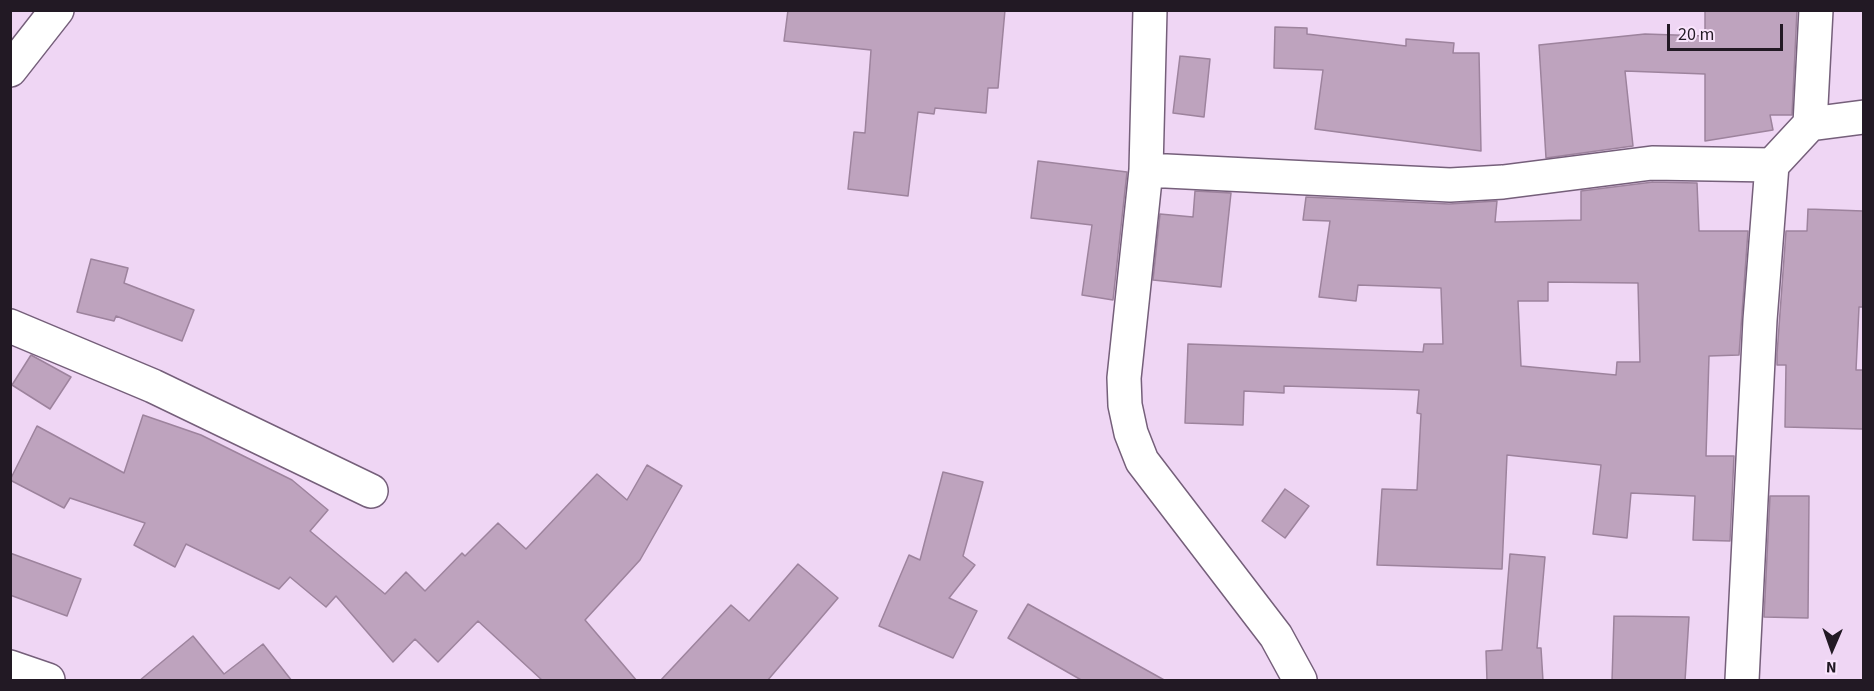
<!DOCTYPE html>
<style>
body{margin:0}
#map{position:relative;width:1874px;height:691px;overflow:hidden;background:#efd6f4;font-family:"Source Sans 3",sans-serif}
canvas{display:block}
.frame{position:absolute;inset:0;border:12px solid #221924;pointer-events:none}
.north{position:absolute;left:1802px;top:619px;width:60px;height:60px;-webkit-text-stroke:4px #fae5fd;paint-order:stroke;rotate:182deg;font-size:16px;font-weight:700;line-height:24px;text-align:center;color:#221924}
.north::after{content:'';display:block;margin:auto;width:21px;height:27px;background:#221924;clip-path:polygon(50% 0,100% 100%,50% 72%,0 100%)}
.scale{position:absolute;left:1667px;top:24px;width:116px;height:27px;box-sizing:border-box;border:3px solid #221924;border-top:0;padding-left:8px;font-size:18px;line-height:21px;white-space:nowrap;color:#221924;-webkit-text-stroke:4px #fae5fd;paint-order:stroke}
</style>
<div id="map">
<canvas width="1874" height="691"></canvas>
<div class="frame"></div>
<div class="north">N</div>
<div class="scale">20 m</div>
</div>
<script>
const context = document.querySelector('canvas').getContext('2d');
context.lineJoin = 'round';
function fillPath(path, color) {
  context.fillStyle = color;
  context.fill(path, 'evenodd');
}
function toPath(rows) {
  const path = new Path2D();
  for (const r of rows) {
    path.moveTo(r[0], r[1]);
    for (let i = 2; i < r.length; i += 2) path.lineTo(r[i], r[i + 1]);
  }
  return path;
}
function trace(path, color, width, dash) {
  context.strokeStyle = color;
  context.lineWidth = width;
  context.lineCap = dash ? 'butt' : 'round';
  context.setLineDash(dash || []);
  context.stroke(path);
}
const building = toPath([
 [788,10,1005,10,998,88,988,88,986,113,935,108,934,114,918,112,908,196,848,189,854,132,865,133,871,50,784,41,788,10],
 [1705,10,1797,10,1792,115,1770,115,1773,130,1705,141,1705,74,1625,71,1633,146,1546,158,1539,45,1645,34,1705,36,1705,10],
 [1275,27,1307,28,1307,34,1406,46,1406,39,1454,43,1453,53,1479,53,1481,151,1315,129,1323,70,1274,68,1275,27],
 [1180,56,1210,59,1204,117,1173,113,1180,56],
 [1038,161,1127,172,1113,300,1082,295,1092,225,1031,218,1038,161],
 [1653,182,1697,183,1699,231,1748,231,1739,355,1709,356,1706,456,1734,456,1730,541,1693,540,1695,496,1631,493,1627,538,1593,534,1601,465,1507,455,1502,569,1377,565,1382,489,1417,490,1421,414,1417,413,1419,390,1284,386,1284,393,1244,391,1243,425,1185,423,1188,344,1423,352,1424,344,1443,344,1441,288,1358,285,1356,301,1319,297,1330,221,1303,220,1306,197,1449,204,1497,201,1495,222,1581,220,1581,191,1653,182],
 [1548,282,1638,283,1640,362,1617,362,1616,375,1521,366,1518,301,1548,301,1548,282],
 [1195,191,1231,193,1221,287,1153,280,1160,214,1193,217,1195,191],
 [1808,209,1863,211,1863,307,1859,307,1856,370,1863,370,1863,429,1785,427,1786,365,1777,365,1777,354,1786,231,1807,231,1808,209],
 [91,259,128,268,124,283,194,310,182,341,116,316,114,321,77,312,91,259],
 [31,355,71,377,50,409,12,385,31,355],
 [143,415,201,435,292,480,328,510,310,531,385,594,406,572,425,591,462,553,465,556,498,523,526,549,597,474,627,500,647,465,682,486,640,560,585,620,637,681,543,681,478,621,438,662,415,639,393,662,336,596,326,607,290,577,279,589,186,544,175,567,134,545,145,523,70,498,64,508,10,480,37,426,124,473,143,415],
 [943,472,983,482,963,556,975,565,949,598,977,611,953,658,879,626,909,555,920,560,943,472],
 [1285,489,1309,506,1285,538,1262,521,1285,489],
 [1770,496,1809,496,1808,618,1764,617,1770,496],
 [10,553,81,579,67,616,10,595,10,553],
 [1510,554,1545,557,1537,648,1541,648,1543,681,1487,681,1486,651,1502,650,1510,554],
 [798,564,838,598,767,681,660,681,731,605,749,621,798,564],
 [1028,604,1166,681,1083,681,1008,638,1028,604],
 [1614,616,1689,617,1685,681,1612,681,1614,616],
 [193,636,224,674,263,644,292,681,139,681,193,636]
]);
fillPath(building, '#bea3be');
trace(building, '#9d839d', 1.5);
const street = toPath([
 [1150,10,1146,170,1124,378,1125,405,1131,433,1142,461,1276,636,1300,680],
 [10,70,57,10],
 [1810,124,1816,10],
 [1146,170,1450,185,1503,182,1652,163,1772,165,1810,124,1864,117],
 [10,326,153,386,371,491],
 [10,667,48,680],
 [1742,680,1760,320,1772,165]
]);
trace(street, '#755f7a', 36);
trace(street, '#fff', 33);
</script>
